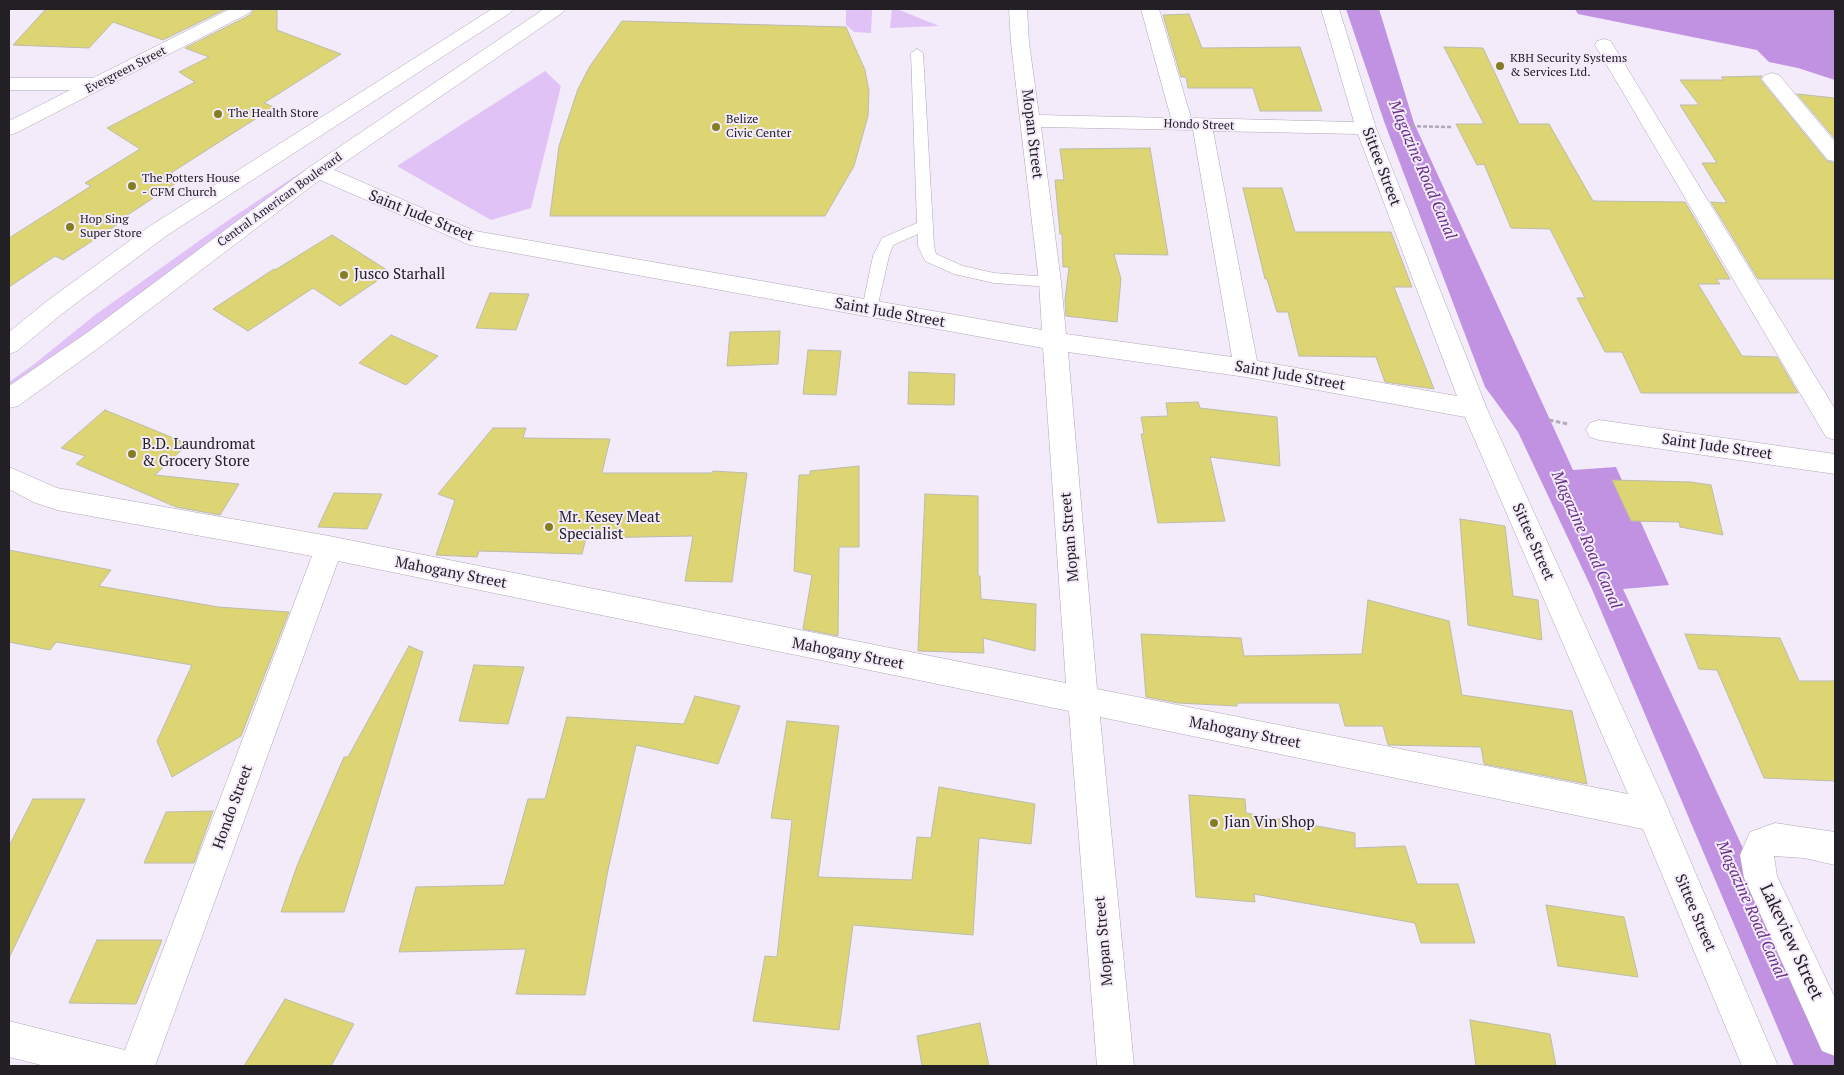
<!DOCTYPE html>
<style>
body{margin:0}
#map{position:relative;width:1844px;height:1075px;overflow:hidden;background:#f3ebf9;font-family:"PT Serif",serif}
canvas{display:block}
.frame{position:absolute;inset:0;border:10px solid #232025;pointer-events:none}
</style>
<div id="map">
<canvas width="1844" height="1075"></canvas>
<div class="frame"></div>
</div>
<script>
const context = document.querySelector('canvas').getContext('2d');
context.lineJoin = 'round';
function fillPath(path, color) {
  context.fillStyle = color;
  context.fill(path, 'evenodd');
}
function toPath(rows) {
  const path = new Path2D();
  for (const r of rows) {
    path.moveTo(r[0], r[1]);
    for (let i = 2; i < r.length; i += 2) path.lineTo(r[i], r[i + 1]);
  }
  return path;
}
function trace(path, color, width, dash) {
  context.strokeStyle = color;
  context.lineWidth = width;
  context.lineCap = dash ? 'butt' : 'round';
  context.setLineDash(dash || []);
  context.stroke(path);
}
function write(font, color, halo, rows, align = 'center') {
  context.font = font + ' "PT Serif",serif';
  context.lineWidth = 4;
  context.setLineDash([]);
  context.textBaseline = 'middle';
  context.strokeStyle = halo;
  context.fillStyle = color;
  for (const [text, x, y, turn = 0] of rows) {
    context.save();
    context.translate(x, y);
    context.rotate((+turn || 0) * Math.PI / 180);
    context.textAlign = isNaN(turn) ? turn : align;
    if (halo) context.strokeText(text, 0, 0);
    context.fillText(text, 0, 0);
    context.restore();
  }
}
fillPath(toPath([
 [549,9,555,9,314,173,9,400,9,382,33,365,95,315,227,221],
 [846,9,872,10,871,33,854,32,846,25],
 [892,9,897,9,939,26,890,28],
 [545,71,561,86,531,208,491,220,397,166]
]), '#e0c2f6');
fillPath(toPath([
 [1346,9,1379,9,1414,123,1573,470,1616,467,1669,585,1623,589,1835,1047,1835,1066,1794,1066,1591,587,1518,432,1485,387,1385,124],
 [1575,9,1835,9,1835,80,1798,68,1769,62,1757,50,1578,14]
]), '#c192e1');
const building = toPath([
 [46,9,226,9,163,40,113,22,89,48,13,45,46,9],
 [254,9,277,9,277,30,341,54,264,103,274,107,163,178,176,183,123,218,126,219,63,260,55,256,9,287,9,238,91,186,85,183,140,149,107,128,195,82,179,72,209,57,185,48,250,15,254,9],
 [1189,14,1202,48,1300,47,1322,111,1260,111,1253,88,1188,88,1186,77,1181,77,1163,15,1189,14],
 [622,21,846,27,865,70,869,91,868,116,854,166,825,216,550,216,559,146,578,89,590,66,622,21],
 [1444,47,1483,48,1519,124,1549,124,1593,201,1685,202,1730,279,1716,279,1720,284,1698,284,1742,356,1777,357,1798,393,1641,393,1622,352,1605,352,1577,298,1585,298,1550,229,1511,228,1484,164,1477,165,1456,124,1484,124,1444,47],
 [1762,76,1760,79,1764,84,1827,161,1835,163,1835,279,1758,279,1711,202,1727,203,1702,163,1717,163,1680,105,1699,105,1680,80,1724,80,1721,77,1762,76],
 [1797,94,1835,98,1835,139,1797,94],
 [1150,148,1168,255,1114,254,1121,279,1117,322,1066,316,1065,300,1069,267,1063,267,1062,234,1060,234,1055,180,1064,180,1060,149,1150,148],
 [1243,188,1282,188,1295,232,1391,232,1412,287,1394,287,1434,389,1385,382,1376,357,1299,356,1288,312,1277,312,1267,279,1265,279,1243,188],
 [332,235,390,272,340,306,313,288,248,331,213,309,274,269,275,270,332,235],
 [490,293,529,294,516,330,476,328,490,293],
 [780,331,778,364,727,366,730,332,780,331],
 [391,335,438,356,406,385,359,363,391,335],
 [808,350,841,351,836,395,803,394,808,350],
 [909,372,955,374,954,405,908,404,909,372],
 [1198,402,1200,408,1277,417,1280,466,1210,457,1225,521,1158,523,1141,434,1144,434,1141,417,1168,416,1166,403,1198,402],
 [105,410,188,444,155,475,239,484,220,515,176,507,76,464,85,456,61,448,105,410],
 [493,428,526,428,523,438,610,439,602,473,712,473,713,471,747,473,732,582,685,581,693,536,586,538,582,554,479,551,477,557,436,555,455,500,438,494,493,428],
 [859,466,859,547,839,547,838,636,803,629,812,575,794,571,799,475,810,475,810,471,859,466],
 [1612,480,1690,482,1711,485,1723,535,1680,527,1679,522,1631,521,1612,480],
 [334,493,382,494,367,529,318,527,334,493],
 [925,494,978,496,978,576,980,576,981,599,1036,604,1035,651,983,638,984,653,918,651,925,494],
 [1460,519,1505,526,1513,596,1538,600,1542,640,1468,625,1460,519],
 [9,550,111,570,99,586,218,607,289,612,241,736,172,777,157,741,192,665,56,642,50,650,9,642,9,550],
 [1368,600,1449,621,1462,695,1572,711,1587,784,1484,764,1481,747,1388,745,1383,726,1345,726,1339,703,1237,703,1237,706,1178,703,1146,697,1141,634,1241,638,1244,656,1362,654,1368,600],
 [1685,634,1780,638,1799,681,1835,681,1835,781,1764,778,1717,670,1699,669,1685,634],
 [409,646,423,652,344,912,281,912,297,866,344,757,348,757,409,646],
 [474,665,524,667,508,724,459,721,474,665],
 [695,696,740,706,718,764,636,745,608,870,585,995,516,994,526,949,399,952,416,887,504,885,528,799,545,799,567,717,684,724,695,696],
 [787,721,839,726,818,877,912,880,917,837,931,838,939,787,1035,804,1031,844,979,838,973,935,853,925,839,1030,753,1021,765,956,777,957,792,820,771,818,787,721],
 [1189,795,1245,799,1246,813,1355,833,1355,848,1405,846,1417,884,1458,884,1475,943,1421,943,1415,923,1254,894,1255,902,1196,897,1189,795],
 [33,799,85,799,9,958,9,846,33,799],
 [213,811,194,863,144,863,166,812,213,811],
 [1546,905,1624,917,1638,977,1558,966,1546,905],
 [97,940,162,940,136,1004,69,1003,97,940],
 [285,999,354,1024,331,1066,244,1066,285,999],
 [1470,1020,1550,1034,1556,1066,1476,1066,1470,1020],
 [980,1023,989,1066,922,1066,917,1036,980,1023]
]);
fillPath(building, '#ddd573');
trace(building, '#bcbbac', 1);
const lane = toPath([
 [917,49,923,53,934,246,936,254,963,266,994,273,1050,277,1056,278,1058,282,1056,286,1050,287,994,283,954,274,925,261,918,246,918,234,893,245,889,256,876,313,870,315,864,313,862,309,873,256,882,238,917,223,911,53,917,49]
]);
const street = toPath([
 [230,9,252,9,249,13,16,133,9,135,9,121,70,90,9,90,9,78,93,78,230,9],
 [1009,9,1027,9,1029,43,1039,115,1171,118,1141,9,1159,9,1191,118,1354,122,1321,9,1339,9,1376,128,1487,409,1666,804,1778,1066,1742,1066,1643,829,1100,717,1134,1066,1097,1066,1069,711,338,561,155,1066,45,1066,9,1057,9,1021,125,1050,312,556,57,510,33,502,9,489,9,467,57,488,329,536,1066,683,1043,348,470,245,311,176,308,171,311,166,318,164,325,166,475,231,1042,330,1039,282,1011,43,1009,9],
 [1041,127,1193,130,1232,357,1066,334,1061,282,1041,127],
 [1213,131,1358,134,1457,396,1257,361,1213,131],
 [1068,352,1246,377,1465,417,1628,794,1097,689,1068,352],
 [1604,39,1611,41,1613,45,1835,409,1835,440,1826,437,1595,45,1597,41,1604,39],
 [1772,73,1779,75,1835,142,1835,161,1828,160,1765,83,1762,79,1765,75,1772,73],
 [1599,420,1835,454,1835,474,1599,440,1590,437,1586,430,1590,423,1599,420],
 [1775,823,1835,832,1835,865,1804,858,1774,856,1777,876,1835,998,1835,1056,1822,1051,1744,878,1740,855,1750,832,1775,823]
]);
const primary = toPath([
 [492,9,513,9,510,13,166,236,63,313,17,351,9,354,9,332,47,301,150,226,492,9],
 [544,9,565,9,562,13,325,176,104,344,18,406,9,408,9,386,88,332,311,166,544,9]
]);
trace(lane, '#aea7b4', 1);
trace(street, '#aea7b4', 1);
trace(primary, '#aea7b4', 1);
trace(toPath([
 [1399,126,1451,127]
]), '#b1aab5', 2.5, [4, 2]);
trace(toPath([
 [1549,420,1568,424]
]), '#b1aab5', 3, [4.5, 2.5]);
fillPath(lane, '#fff');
fillPath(street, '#fff');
fillPath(primary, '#fff');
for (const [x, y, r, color] of [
 [1500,66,5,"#847d23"],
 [218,114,5,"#847d23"],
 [716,127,5,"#847d23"],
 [132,186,5,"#847d23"],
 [70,227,5,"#847d23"],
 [344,275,5,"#847d23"],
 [132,454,5,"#847d23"],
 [549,527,5,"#847d23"],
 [1214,823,5,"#847d23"]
]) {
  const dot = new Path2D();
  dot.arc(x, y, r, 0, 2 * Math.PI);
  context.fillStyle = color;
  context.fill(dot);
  trace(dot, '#f3ebf9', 2);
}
write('12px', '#232025', '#f3ebf9', [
 ["KBH Security Systems",1510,59],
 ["& Services Ltd.",1510,73],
 ["The Health Store",228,114],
 ["Belize",726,120],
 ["Civic Center",726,134],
 ["The Potters House",142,179],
 ["- CFM Church",142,193],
 ["Hop Sing",80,220],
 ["Super Store",80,234]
], 'left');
write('12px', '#232025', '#f3ebf9', [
 ["Evergreen Street",126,70,-27],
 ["Hondo Street",1199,125,2],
 ["Central American Boulevard",280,200,-36]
]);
write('15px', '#232025', '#f3ebf9', [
 ["Mopan Street",1032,134,83],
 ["Sittee Street",1381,167,69],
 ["Saint Jude Street",421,216,22],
 ["Saint Jude Street",890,313,10],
 ["Saint Jude Street",1290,376,10],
 ["Saint Jude Street",1717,447,8],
 ["Mopan Street",1070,537,-95],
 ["Sittee Street",1533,542,66],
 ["Mahogany Street",451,573,11],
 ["Mahogany Street",848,654,11],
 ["Mahogany Street",1245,733,11],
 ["Hondo Street",233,807,-70],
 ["Sittee Street",1695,913,67],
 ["Mopan Street",1104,941,-95]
]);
write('15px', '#232025', '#f3ebf9', [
 ["Jusco Starhall",354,275],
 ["B.D. Laundromat",142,445],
 ["& Grocery Store",142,462],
 ["Mr. Kesey Meat",559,518],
 ["Specialist",559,535],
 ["Jian Vin Shop",1224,823]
], 'left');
write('italic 16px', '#662c88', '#f3ebf9', [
 ["Magazine Road Canal",1422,170,67],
 ["Magazine Road Canal",1586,540,66],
 ["Magazine Road Canal",1751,910,66]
]);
write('18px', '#232025', '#f3ebf9', [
 ["Lakeview Street",1791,942,65]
]);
</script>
